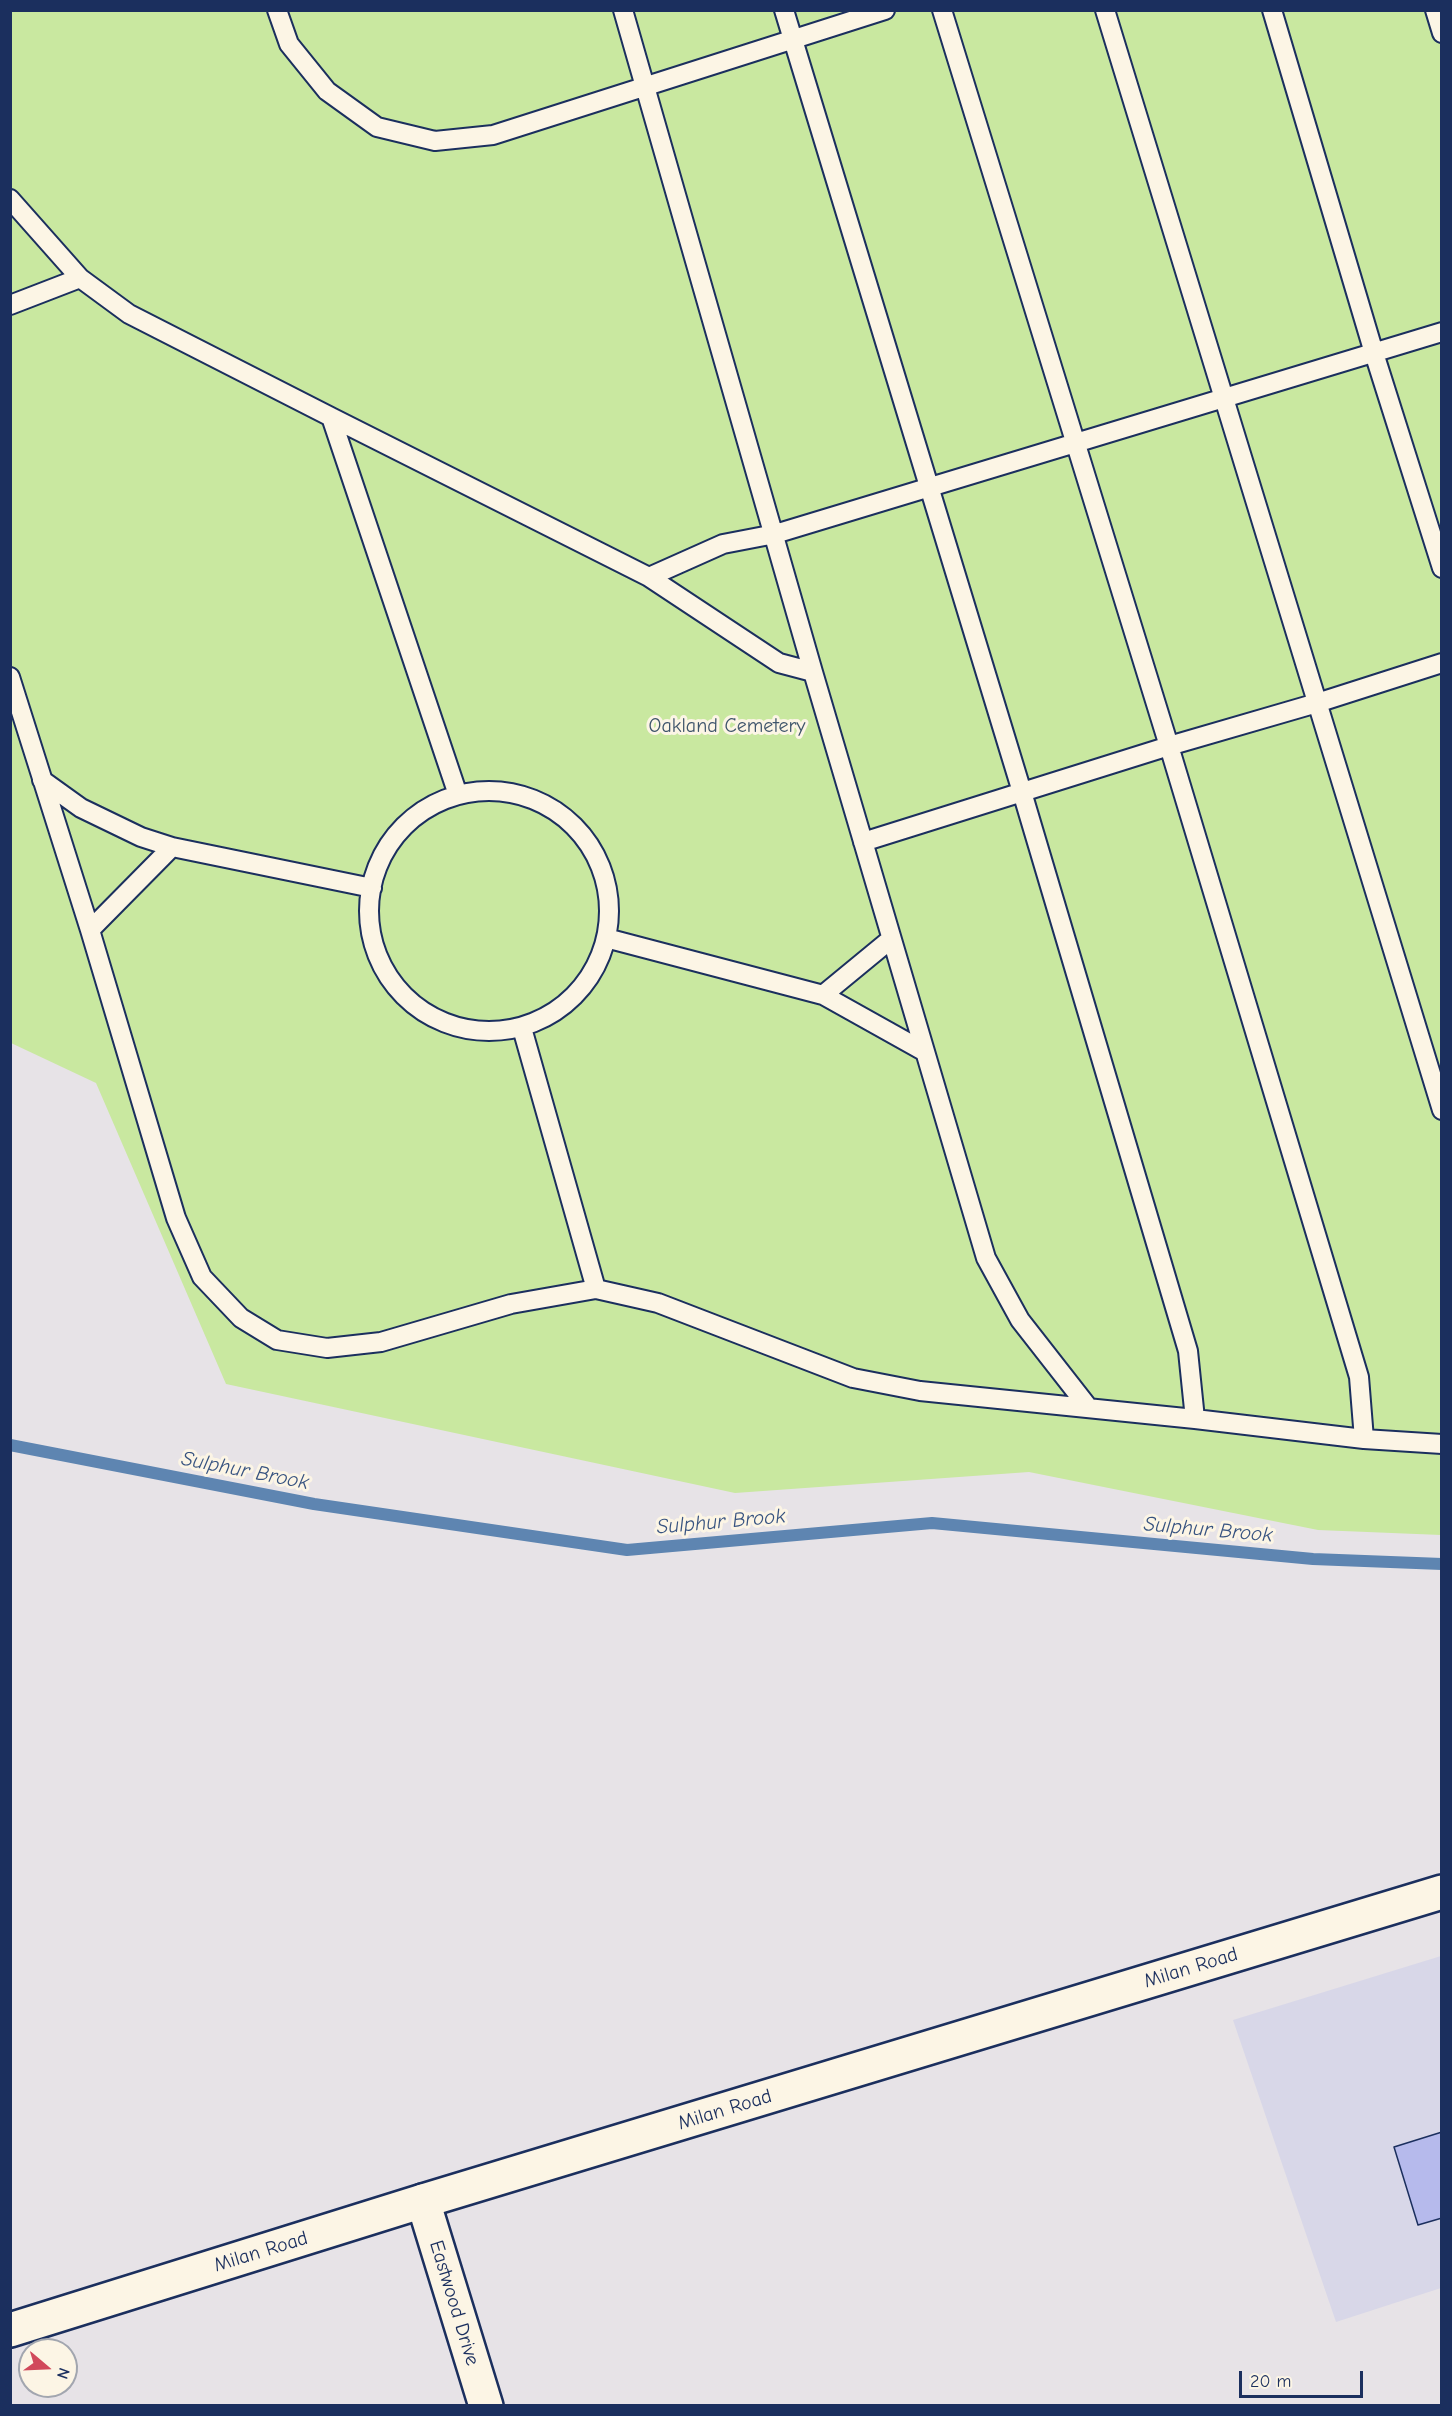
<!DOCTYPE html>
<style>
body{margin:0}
#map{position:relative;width:1452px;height:2416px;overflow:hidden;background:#e7e3e7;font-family:"Comic Neue",sans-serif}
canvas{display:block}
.frame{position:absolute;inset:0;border:12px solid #1b2f5e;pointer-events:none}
.north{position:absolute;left:18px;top:2338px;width:60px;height:60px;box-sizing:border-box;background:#fcf5e5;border:2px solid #a2a6af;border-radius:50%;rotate:109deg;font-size:16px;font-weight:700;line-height:24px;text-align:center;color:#1b2f5e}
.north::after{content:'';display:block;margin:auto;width:21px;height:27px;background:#d1495b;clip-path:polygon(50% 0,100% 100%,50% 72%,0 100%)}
.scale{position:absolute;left:1239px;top:2371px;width:124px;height:27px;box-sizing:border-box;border:3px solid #1b2f5e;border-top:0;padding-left:8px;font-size:18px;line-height:21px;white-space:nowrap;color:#1b2f5e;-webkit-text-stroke:4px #fcf5e5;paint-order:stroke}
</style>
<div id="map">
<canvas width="1452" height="2416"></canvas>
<div class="frame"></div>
<div class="north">N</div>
<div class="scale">20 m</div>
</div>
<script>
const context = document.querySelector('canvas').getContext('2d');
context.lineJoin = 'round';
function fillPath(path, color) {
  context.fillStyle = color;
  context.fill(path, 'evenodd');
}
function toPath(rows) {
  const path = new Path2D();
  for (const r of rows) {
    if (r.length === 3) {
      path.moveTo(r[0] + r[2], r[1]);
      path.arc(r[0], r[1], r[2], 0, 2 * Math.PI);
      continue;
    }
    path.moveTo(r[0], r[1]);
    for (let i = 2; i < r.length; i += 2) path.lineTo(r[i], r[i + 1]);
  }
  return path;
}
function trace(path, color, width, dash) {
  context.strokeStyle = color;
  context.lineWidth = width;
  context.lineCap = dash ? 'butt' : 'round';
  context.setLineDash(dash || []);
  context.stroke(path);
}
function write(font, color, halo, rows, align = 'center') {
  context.font = font + ' "Comic Neue",sans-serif';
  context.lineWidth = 6;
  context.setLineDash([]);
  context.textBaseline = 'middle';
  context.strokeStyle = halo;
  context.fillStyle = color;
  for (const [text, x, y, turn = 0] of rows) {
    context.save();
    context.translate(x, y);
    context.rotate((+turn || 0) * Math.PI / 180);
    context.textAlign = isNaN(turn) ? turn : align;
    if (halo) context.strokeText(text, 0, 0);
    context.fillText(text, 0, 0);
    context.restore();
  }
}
fillPath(toPath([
 [1441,1956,1441,2288,1336,2322,1233,2020]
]), '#d8d7e8');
fillPath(toPath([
 [10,11,1441,11,1441,1535,1318,1530,1029,1472,735,1493,226,1384,96,1083,11,1043]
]), '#c9e8a0');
trace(toPath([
 [10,1445,314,1504,627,1550,932,1523,1313,1559,1442,1564]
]), '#5e85b1', 12);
const building = toPath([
 [1442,2132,1442,2218,1418,2225,1394,2147,1442,2132]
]);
fillPath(building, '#b6baec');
trace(building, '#1b2f5e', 1.5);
const lane = toPath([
 [277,10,289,44,327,91,377,127,435,141,493,135,885,10],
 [623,10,813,672,986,1258,1020,1320,1088,1407],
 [784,10,1022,792,1188,1351,1195,1419],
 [942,10,1169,746,1359,1377,1364,1439],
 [1105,10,1442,1110],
 [1272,10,1374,353,1442,568],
 [1435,10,1442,33],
 [10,199,80,278],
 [10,305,80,278,129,314,331,417,458,795],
 [331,417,649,577,779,663,813,672],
 [649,577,723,544,775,534,1442,332],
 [10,677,90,930,176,1218,202,1277,241,1318,277,1340,327,1348,381,1342,511,1304,596,1289],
 [42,780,81,808,141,837,172,847],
 [489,911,120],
 [863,842,1169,746,1317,703,1442,663],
 [90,930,172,847,372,888],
 [606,938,823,995,925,1052],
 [823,995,891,939],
 [522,1028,596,1289,658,1303,853,1378,920,1391,1195,1419,1364,1439,1442,1444]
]);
const street = toPath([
 [423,2201,486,2406]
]);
const primary = toPath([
 [10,2330,423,2201,1442,1892]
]);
trace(lane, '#1b2f5e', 22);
trace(street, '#1b2f5e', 38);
trace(primary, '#1b2f5e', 38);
trace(lane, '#fcf5e5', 18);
trace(street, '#fcf5e5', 33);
trace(primary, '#fcf5e5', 33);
write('20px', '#3e546b', '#fcf5e5', [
 ["Oakland Cemetery",727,726]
]);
write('20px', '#1b2f5e', '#fcf5e5', [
 ["Milan Road",1191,1968,-17],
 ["Milan Road",725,2110,-17],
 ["Milan Road",261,2252,-17],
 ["Eastwood Drive",454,2303,73]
]);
write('italic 21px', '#375380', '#fcf5e5', [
 ["Sulphur Brook",245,1471,11],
 ["Sulphur Brook",721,1522,-5],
 ["Sulphur Brook",1208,1530,5]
]);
</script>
